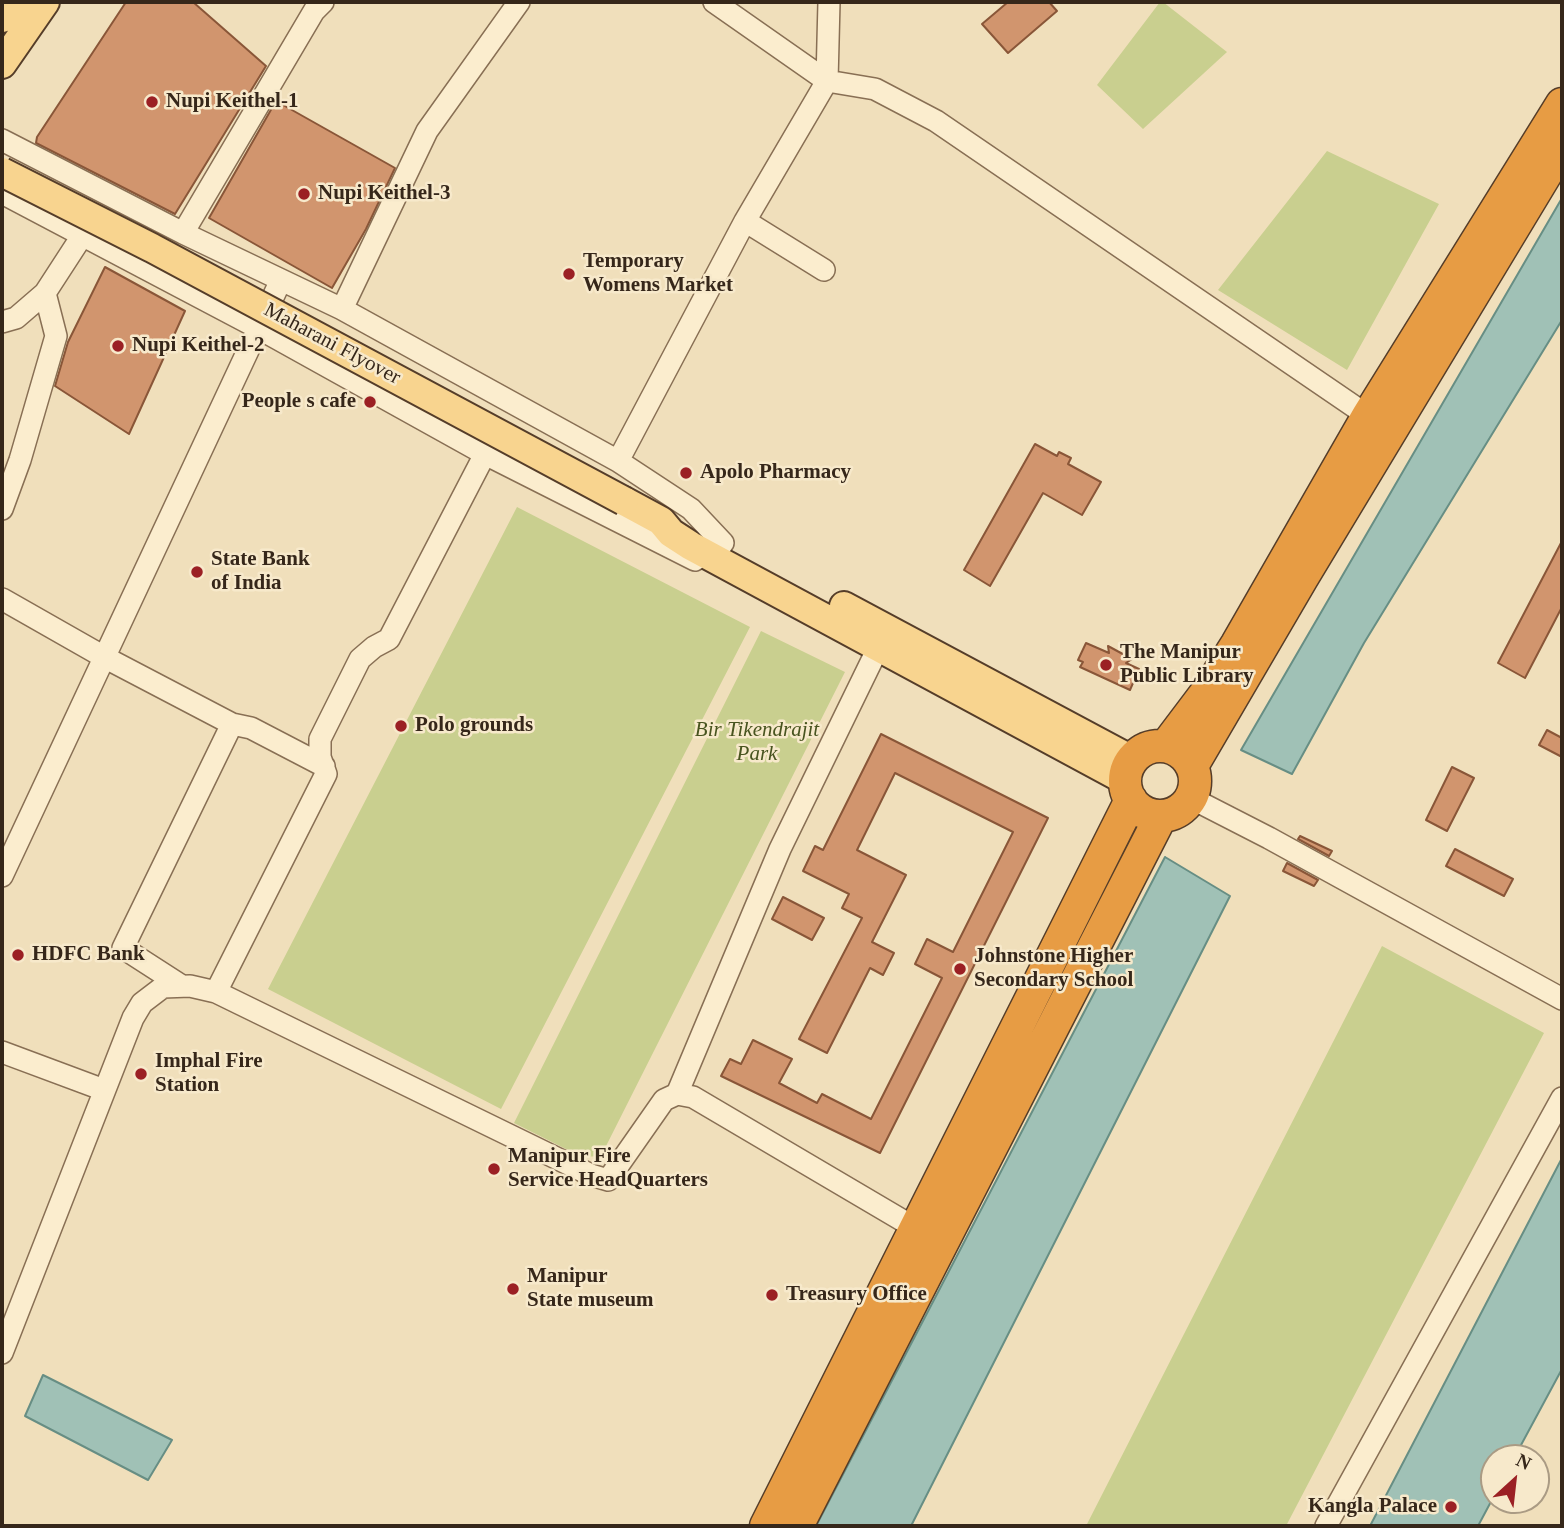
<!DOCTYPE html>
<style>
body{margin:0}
#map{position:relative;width:1564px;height:1528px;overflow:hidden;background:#f0dfbb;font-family:Georgia,serif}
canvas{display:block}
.frame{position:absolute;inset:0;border:4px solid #36271a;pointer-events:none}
.north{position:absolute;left:1480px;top:1444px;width:70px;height:70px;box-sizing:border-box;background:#f7e9cb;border:2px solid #aa9b84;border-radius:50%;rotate:27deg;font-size:19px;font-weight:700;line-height:28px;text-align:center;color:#36271a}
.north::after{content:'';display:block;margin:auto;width:24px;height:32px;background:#9b2024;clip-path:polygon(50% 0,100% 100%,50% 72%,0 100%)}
</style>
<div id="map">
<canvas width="1564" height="1528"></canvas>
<div class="frame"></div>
<div class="north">N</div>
</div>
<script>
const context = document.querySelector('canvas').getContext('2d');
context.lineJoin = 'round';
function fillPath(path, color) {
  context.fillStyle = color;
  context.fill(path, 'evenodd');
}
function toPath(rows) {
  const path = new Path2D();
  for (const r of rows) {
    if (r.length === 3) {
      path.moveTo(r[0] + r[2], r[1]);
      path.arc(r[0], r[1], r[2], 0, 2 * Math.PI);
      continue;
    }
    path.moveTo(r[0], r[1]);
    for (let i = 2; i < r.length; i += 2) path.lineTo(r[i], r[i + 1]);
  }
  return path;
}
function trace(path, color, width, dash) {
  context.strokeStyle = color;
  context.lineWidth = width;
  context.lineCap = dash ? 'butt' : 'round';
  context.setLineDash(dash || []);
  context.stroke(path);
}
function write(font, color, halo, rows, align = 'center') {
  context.font = font + ' Georgia,serif';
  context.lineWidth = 5;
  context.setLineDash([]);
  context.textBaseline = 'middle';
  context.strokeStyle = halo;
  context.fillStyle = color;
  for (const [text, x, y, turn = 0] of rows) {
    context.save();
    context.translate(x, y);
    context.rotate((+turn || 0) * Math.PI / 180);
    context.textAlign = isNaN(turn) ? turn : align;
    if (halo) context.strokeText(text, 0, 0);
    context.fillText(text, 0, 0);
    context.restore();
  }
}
fillPath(toPath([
 [1160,2,1163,2,1227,52,1143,129,1097,85],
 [1327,151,1439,204,1347,370,1218,290],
 [517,507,750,627,501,1109,268,989],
 [761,631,845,672,601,1156,582,1157,514,1123],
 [1382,946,1544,1033,1286,1526,1086,1526]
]), '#c9cf8f');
const water = toPath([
 [1562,198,1562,320,1364,643,1292,774,1241,750,1562,198],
 [1165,857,1230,896,911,1526,816,1526,1165,857],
 [1562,1158,1562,1369,1514,1458,1494,1458,1494,1496,1478,1526,1370,1526,1562,1158],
 [43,1375,172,1440,148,1480,25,1416,43,1375]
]);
fillPath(water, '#a0c1b6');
trace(water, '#678e84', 2);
const building = toPath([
 [126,2,193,2,266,66,175,214,36,143,37,137,126,2],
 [1008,2,1049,2,1057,11,1008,53,982,24,1008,2],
 [276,101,395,168,366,229,332,288,209,218,276,101],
 [105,267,185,311,129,434,55,386,68,342,105,267],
 [1035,444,1057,456,1059,452,1071,458,1068,464,1101,482,1082,515,1043,493,990,586,964,570,1035,444],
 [1562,541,1562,607,1525,678,1498,663,1562,541],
 [1086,643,1109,653,1108,646,1132,659,1126,663,1139,669,1130,690,1080,667,1083,662,1078,660,1086,643],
 [1547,730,1562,738,1562,757,1539,745,1547,730],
 [881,734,1048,818,880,1153,721,1076,730,1059,741,1064,753,1040,792,1059,779,1083,817,1103,822,1094,871,1119,942,978,915,964,927,939,953,952,1013,832,895,773,857,850,906,875,872,942,894,953,883,975,870,968,827,1053,799,1039,862,918,842,908,849,894,803,871,815,846,823,850,881,734],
 [1452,767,1474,778,1447,831,1426,820,1452,767],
 [1300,836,1332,851,1329,856,1298,839,1300,836],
 [1455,849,1513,879,1504,896,1446,866,1455,849],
 [1287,863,1318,880,1314,886,1283,871,1287,863],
 [783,897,824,918,812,940,772,919,783,897]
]);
fillPath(building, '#d1956e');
trace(building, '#895638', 2);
const minor = toPath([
 [714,2,827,81,875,89,936,121,1368,416],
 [2,140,183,233,342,309,618,461,691,509,723,543],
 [2,193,258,328,485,454,695,560],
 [745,221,824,270],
 [183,233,314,11,323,2],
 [342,309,427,131,519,2],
 [2,322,16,318,45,293,82,236,91,226],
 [618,461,745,221,827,81,829,2],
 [2,509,20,460,56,336,45,293],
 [2,599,104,657,232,724,123,948,182,986],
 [232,724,251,728,324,766],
 [1191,798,1269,838,1562,999],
 [2,876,281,280],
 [216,992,326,774,320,757,320,739,360,659,374,647,389,639,485,454],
 [2,1052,104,1090],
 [677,1094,780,849,879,646],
 [2,1353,133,1018,142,1003,163,987,190,986,216,992,591,1175,608,1180,664,1100,677,1094,693,1097,917,1229],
 [1326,1526,1562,1098]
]);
const major = toPath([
 [2,18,13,2],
 [2,64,45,2],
 [624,501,661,521,671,533,691,546,1125,780],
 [844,606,1132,760]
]);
const highway = toPath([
 [1166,746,1206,693,1237,644,1368,416,1562,104],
 [1160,781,35],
 [1192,766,1302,578,1562,147],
 [766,1526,1131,800],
 [797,1526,1161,816]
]);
trace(minor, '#886f54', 24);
trace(major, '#553d29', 32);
trace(highway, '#553d29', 35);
trace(minor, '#fbedce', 21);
trace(major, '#f8d48f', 28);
trace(highway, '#e79c44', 32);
const majorBridge = toPath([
 [2,172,152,248,624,501]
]);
trace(majorBridge, '#553d29', 32, []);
trace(majorBridge, '#f8d48f', 28);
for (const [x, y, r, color] of [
 [152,102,7,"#9b2024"],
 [304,194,7,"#9b2024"],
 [569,274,7,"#9b2024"],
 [118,346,7,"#9b2024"],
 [370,402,7,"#9b2024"],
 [686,473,7,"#9b2024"],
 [197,572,7,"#9b2024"],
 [1106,665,7,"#9b2024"],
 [401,726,7,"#9b2024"],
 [18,955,7,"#9b2024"],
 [960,969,7,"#9b2024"],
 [141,1074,7,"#9b2024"],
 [494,1169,7,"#9b2024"],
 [513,1289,7,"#9b2024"],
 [772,1295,7,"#9b2024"],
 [1451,1507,7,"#9b2024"]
]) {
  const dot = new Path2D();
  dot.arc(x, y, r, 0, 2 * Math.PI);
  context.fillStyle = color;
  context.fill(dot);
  trace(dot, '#f7e9cb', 2.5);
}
write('bold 21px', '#36271a', '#f7e9cb', [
 ["Nupi Keithel-1",166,102],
 ["Nupi Keithel-3",318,194],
 ["Temporary",583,262],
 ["Womens Market",583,286],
 ["Nupi Keithel-2",132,346],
 ["People s cafe",356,402,"right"],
 ["Apolo Pharmacy",700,473],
 ["State Bank",211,560],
 ["of India",211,584],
 ["The Manipur",1120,653],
 ["Public Library",1120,677],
 ["Polo grounds",415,726],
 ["HDFC Bank",32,955],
 ["Johnstone Higher",974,957],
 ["Secondary School",974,981],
 ["Imphal Fire",155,1062],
 ["Station",155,1086],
 ["Manipur Fire",508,1157],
 ["Service HeadQuarters",508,1181],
 ["Manipur",527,1277],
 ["State museum",527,1301],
 ["Treasury Office",786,1295],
 ["Kangla Palace",1437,1507,"right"]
], 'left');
write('21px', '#36271a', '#f7e9cb', [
 ["Maharani Flyover",332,344,28]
]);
write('italic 21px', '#48541f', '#f7e9cb', [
 ["Bir Tikendrajit",757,730],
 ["Park",757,754]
]);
</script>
